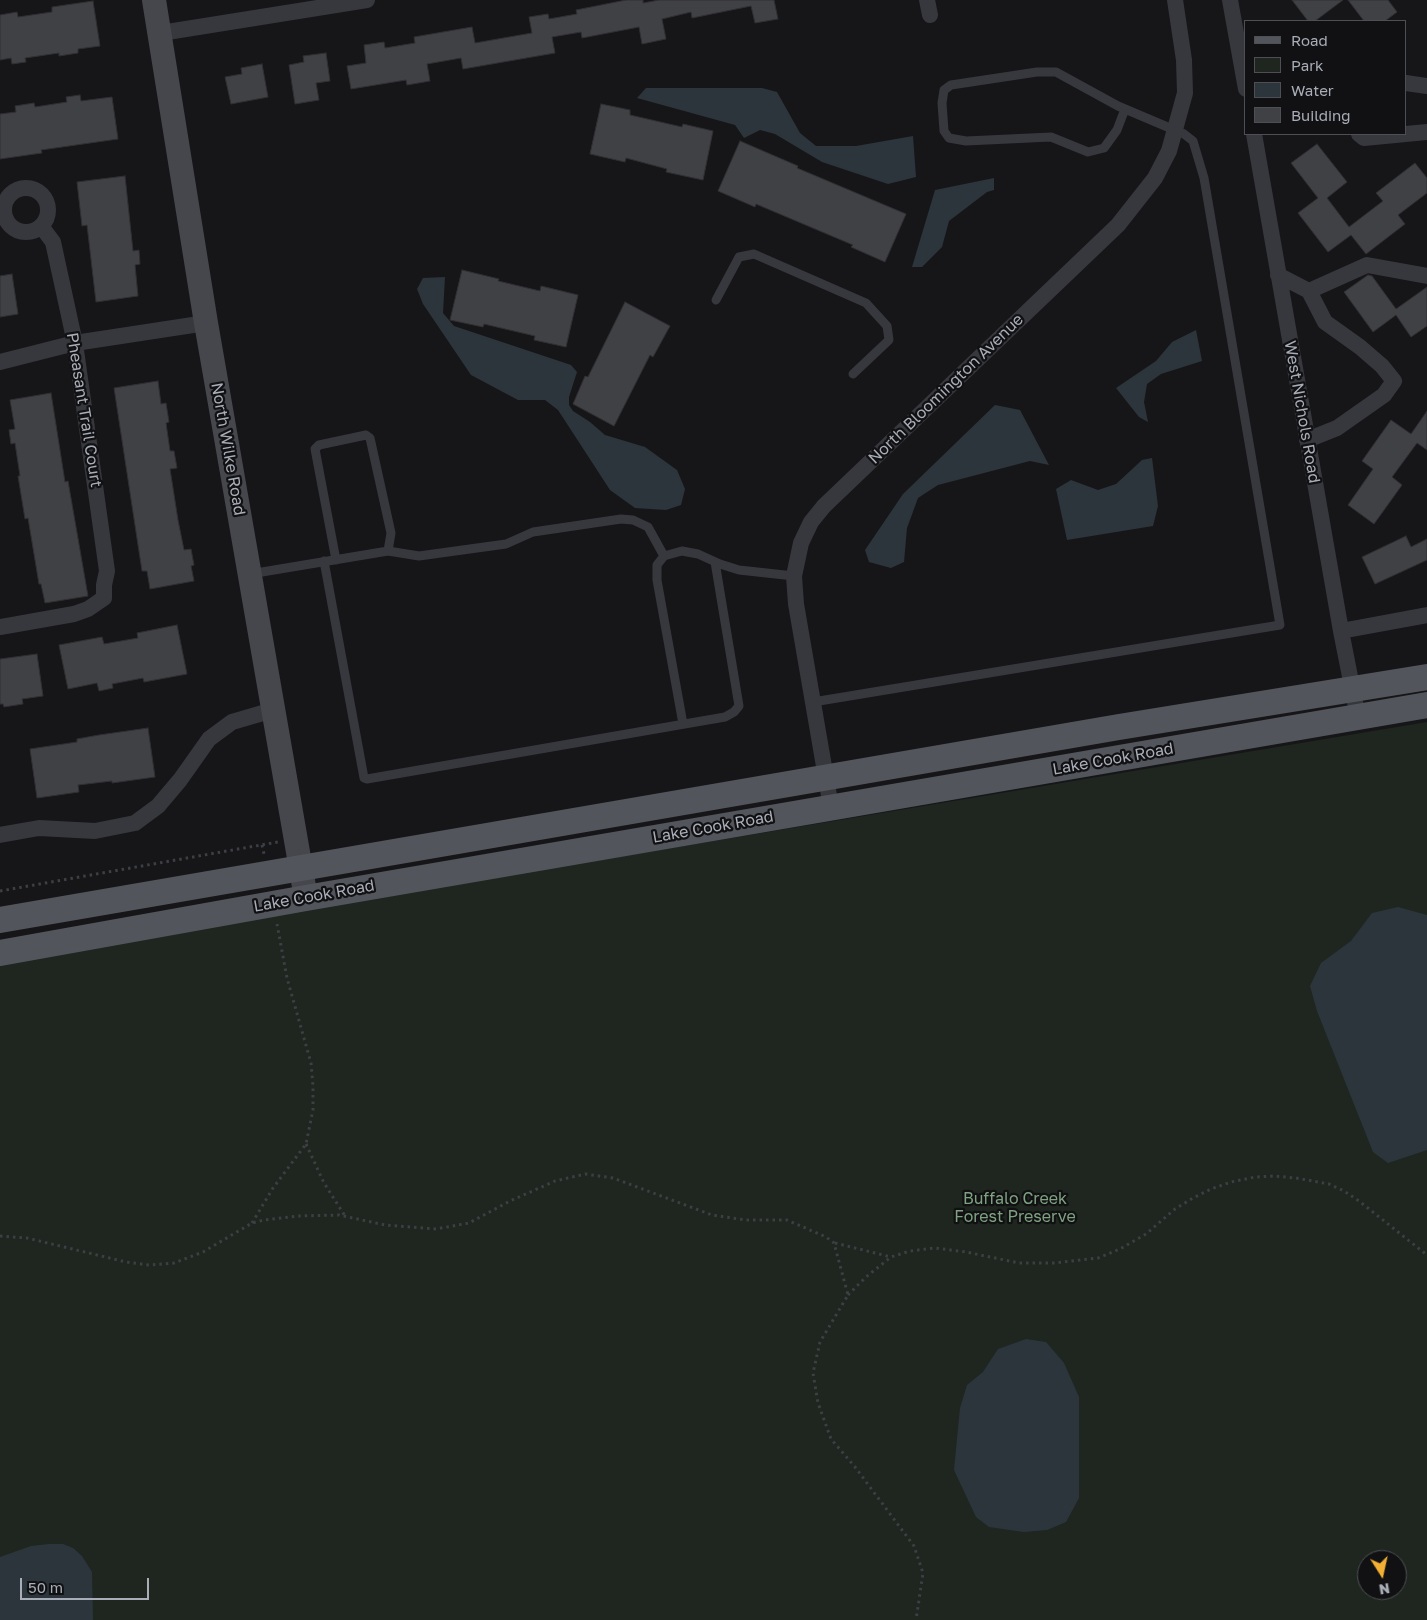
<!DOCTYPE html>
<style>
body{margin:0}
#map{position:relative;width:1427px;height:1620px;overflow:hidden;background:#161618;font-family:"Golos Text",sans-serif}
canvas{display:block}
.legend{position:absolute;left:1244px;top:20px;width:162px;height:115px;box-sizing:border-box;background:#111113;border:1px solid #4d4f55;margin:0;padding:6px 9px;list-style:none;font-size:15px;color:#a8adb8}
.legend li{display:flex;align-items:center;gap:10px;height:25px}
.legend b{width:25px;border:1px solid #4d4f55}
.north{position:absolute;left:1357px;top:1550px;width:50px;height:50px;box-sizing:border-box;background:#111113;border:1px solid #4d4f55;border-radius:50%;rotate:170deg;font-size:14px;font-weight:700;line-height:20px;text-align:center;color:#a8adb8}
.north::after{content:'';display:block;margin:auto;width:18px;height:22px;background:#f2b134;clip-path:polygon(50% 0,100% 100%,50% 72%,0 100%)}
.scale{position:absolute;left:20px;top:1578px;width:129px;height:22px;box-sizing:border-box;border:2px solid #a8adb8;border-top:0;padding-left:6px;font-size:15px;line-height:18px;white-space:nowrap;color:#a8adb8;-webkit-text-stroke:4px #111113;paint-order:stroke}
</style>
<div id="map">
<canvas width="1427" height="1620"></canvas>
<ul class="legend">
<li><b style="height:6px;background:#53555c"></b>Road</li>
<li><b style="height:14px;background:#1e261f"></b>Park</li>
<li><b style="height:14px;background:#2c353c"></b>Water</li>
<li><b style="height:14px;background:#404145"></b>Building</li>
</ul>
<div class="north">N</div>
<div class="scale">50 m</div>
</div>
<script>
const context = document.querySelector('canvas').getContext('2d');
context.lineJoin = 'round';
function fillPath(path, color) {
  context.fillStyle = color;
  context.fill(path, 'evenodd');
}
function toPath(rows) {
  const path = new Path2D();
  for (const r of rows) {
    if (r.length === 3) {
      path.moveTo(r[0] + r[2], r[1]);
      path.arc(r[0], r[1], r[2], 0, 2 * Math.PI);
      continue;
    }
    path.moveTo(r[0], r[1]);
    for (let i = 2; i < r.length; i += 2) path.lineTo(r[i], r[i + 1]);
  }
  return path;
}
function trace(path, color, width, dash) {
  context.strokeStyle = color;
  context.lineWidth = width;
  context.lineCap = dash ? 'butt' : 'round';
  context.setLineDash(dash || []);
  context.stroke(path);
}
function write(font, color, halo, rows, align = 'center') {
  context.font = font + ' "Golos Text",sans-serif';
  context.lineWidth = 4.5;
  context.setLineDash([]);
  context.textBaseline = 'middle';
  context.strokeStyle = halo;
  context.fillStyle = color;
  for (const [text, x, y, turn = 0] of rows) {
    context.save();
    context.translate(x, y);
    context.rotate((+turn || 0) * Math.PI / 180);
    context.textAlign = isNaN(turn) ? turn : align;
    if (halo) context.strokeText(text, 0, 0);
    context.fillText(text, 0, 0);
    context.restore();
  }
}
fillPath(toPath([
 [1427,722,1427,1620,0,1620,0,962,264,916],
 [1367,1560,1397,1560,1397,1590,1367,1590]
]), '#1e261f');
fillPath(toPath([
 [646,88,762,88,777,92,800,133,816,146,856,146,913,136,916,177,888,184,822,162,775,134,760,130,744,138,735,125,637,98],
 [994,178,994,190,987,192,949,221,942,247,922,267,912,267,935,190],
 [445,277,443,313,454,326,571,365,577,372,569,397,569,405,573,411,590,422,605,435,645,447,677,470,685,489,681,505,666,510,635,508,610,490,558,410,545,400,518,400,471,375,423,304,417,289,423,278],
 [1196,330,1202,361,1161,374,1147,384,1144,402,1148,422,1139,417,1116,388,1156,361,1172,342],
 [995,405,1020,410,1049,465,1030,461,938,485,918,498,907,528,904,562,891,568,869,562,865,550,903,494],
 [1152,458,1158,506,1153,526,1067,540,1056,489,1071,480,1098,490,1116,484,1142,460],
 [1398,907,1427,915,1427,1150,1388,1163,1373,1152,1317,1011,1310,986,1321,963,1351,941,1372,913],
 [1026,1339,1046,1342,1064,1363,1079,1397,1079,1498,1066,1522,1047,1530,1024,1532,989,1527,976,1517,954,1470,960,1408,967,1385,983,1372,998,1349],
 [49,1544,63,1544,73,1548,82,1556,92,1572,93,1620,0,1620,0,1557,31,1546]
]), '#2c353c');
const building = toPath([
 [626,0,643,0,643,3,659,0,774,0,778,19,755,23,751,6,692,18,691,12,662,19,666,39,642,44,639,27,582,38,581,32,552,37,555,53,463,69,461,58,427,64,430,81,407,85,406,80,351,89,347,66,366,63,364,45,384,42,385,48,415,43,414,37,472,27,475,43,532,33,529,17,548,14,549,19,577,14,576,10,626,0],
 [1292,0,1343,0,1315,21,1308,21,1292,0],
 [1348,0,1388,0,1397,12,1385,21,1364,21,1348,0],
 [93,1,100,46,78,49,78,53,59,56,59,53,25,58,26,62,12,64,11,58,0,60,0,15,17,12,18,17,52,12,52,7,93,1],
 [326,53,330,81,316,83,319,100,295,104,289,65,304,62,303,56,326,53],
 [262,64,268,97,231,104,225,77,242,74,241,68,262,64],
 [80,95,81,101,112,97,118,139,41,150,42,153,0,159,0,114,16,112,15,106,34,103,35,107,67,102,66,97,80,95],
 [601,104,630,110,630,115,682,127,683,124,713,131,703,180,666,172,667,169,626,158,625,162,590,154,601,104],
 [740,141,798,166,797,168,906,214,885,262,851,247,853,245,756,204,755,207,718,191,740,141],
 [1317,144,1347,182,1327,198,1349,227,1383,201,1376,193,1415,163,1427,178,1427,193,1398,215,1405,224,1366,254,1351,235,1328,252,1298,213,1318,198,1291,163,1317,144],
 [125,176,133,251,139,250,140,264,135,265,138,296,96,302,87,225,82,226,77,182,125,176],
 [462,270,499,279,498,281,540,291,541,286,578,295,566,347,534,340,535,336,484,324,483,327,450,320,462,270],
 [12,274,18,314,0,317,0,276,12,274],
 [1368,275,1372,276,1396,309,1427,287,1427,326,1411,337,1396,315,1373,332,1344,292,1368,275],
 [625,302,670,326,653,357,650,355,614,426,573,404,585,376,588,377,625,302],
 [158,381,161,404,166,403,169,422,166,423,170,451,174,451,177,468,170,469,178,520,184,550,191,549,194,565,191,566,194,581,150,589,147,571,142,571,114,388,158,381],
 [51,393,65,482,68,481,88,596,45,603,41,584,39,584,28,518,25,519,18,476,20,476,15,443,11,444,9,430,15,429,10,400,51,393],
 [1427,411,1427,450,1417,443,1392,477,1402,485,1374,524,1348,505,1373,469,1362,461,1391,420,1411,434,1427,411],
 [1406,536,1411,547,1427,539,1427,560,1375,584,1362,557,1406,536],
 [177,625,187,674,144,682,143,678,112,684,113,688,99,691,97,683,68,689,59,645,102,637,104,644,138,638,137,633,177,625],
 [37,654,43,696,22,699,23,704,4,707,3,704,0,704,0,659,37,654],
 [148,728,155,777,112,783,112,781,78,785,79,792,37,798,30,749,77,742,77,739,99,735,148,728]
]);
fillPath(building, '#404145');
trace(building, '#303034', 1);
trace(toPath([
 [262,845,264,854],
 [0,891,278,842],
 [306,1144,324,1183,345,1216],
 [252,1223,273,1188,306,1144,313,1110,313,1086,311,1063,287,978,277,924],
 [0,1236,27,1238,126,1262,149,1265,174,1263,203,1252,252,1223,264,1220,298,1216,339,1215,385,1225,436,1229,469,1223,510,1201,555,1181,585,1174,613,1178,712,1215,746,1220,787,1220,826,1237,834,1243,848,1295,820,1342,813,1373,818,1403,831,1439,855,1467,914,1546,923,1573,916,1620],
 [835,1243,891,1257],
 [848,1295,866,1277,891,1257,910,1251,935,1248,966,1252,1019,1263,1055,1263,1098,1258,1120,1249,1146,1234,1175,1209,1193,1198,1211,1189,1231,1182,1255,1177,1275,1176,1296,1178,1329,1184,1344,1191,1359,1201,1427,1255]
]), '#3d3f44', 3, [2.5, 4]);
trace(toPath([
 [716,300,739,257,754,254,866,303,887,326,889,340,853,374],
 [336,560,315,449,319,445,366,435,370,438,391,533,388,551],
 [324,561,364,778,367,779,725,717,734,712,739,706,715,562],
 [250,574,388,551,419,556,506,544,533,532,621,519,633,520,648,527,664,556],
 [813,702,1280,625,1204,178,1193,141,1184,134,1118,106,1056,72,1037,72,951,85,944,90,942,103,944,131,949,138,966,141,1051,137,1088,152,1104,148,1117,130,1125,109],
 [683,724,657,580,657,565,664,556,682,551,698,554,720,564,739,570,794,576]
]), '#37383d', 9);
trace(toPath([
 [927,0,930,15],
 [1230,0,1246,89],
 [161,33,367,0],
 [1406,83,1427,86],
 [1254,134,1341,631,1358,717],
 [1359,134,1364,138,1427,132],
 [26,210,22],
 [1278,275,1309,291,1325,322,1360,347,1382,366,1394,381,1384,395,1337,428,1307,440],
 [1309,291,1367,265,1427,276],
 [0,362,75,343,206,323],
 [0,627,74,614,88,609,104,598,104,585,107,571,75,343,53,242,41,226],
 [1341,631,1427,615],
 [831,807,796,604,794,576,801,543,811,522,824,506,1118,225,1155,178,1169,151,1185,93,1184,60,1175,0],
 [0,835,39,828,95,831,135,823,158,806,180,780,209,739,232,722,273,710]
]), '#37383d', 16);
trace(toPath([
 [154,0,206,323,306,898]
]), '#45474d', 24);
trace(toPath([
 [0,920,1119,727,1427,677],
 [0,953,306,898,1427,705]
]), '#53555c', 26);
write('16px', '#a8adb8', '#111113', [
 ["North Bloomington Avenue",946,389,-44],
 ["Pheasant Trail Court",84,410,81],
 ["West Nichols Road",1302,412,80],
 ["North Wilke Road",228,449,80],
 ["Lake Cook Road",1113,759,-10],
 ["Lake Cook Road",713,827,-10],
 ["Lake Cook Road",314,896,-10]
]);
write('16px', '#7fa381', '#111113', [
 ["Buffalo Creek",1015,1199],
 ["Forest Preserve",1015,1217]
]);
</script>
